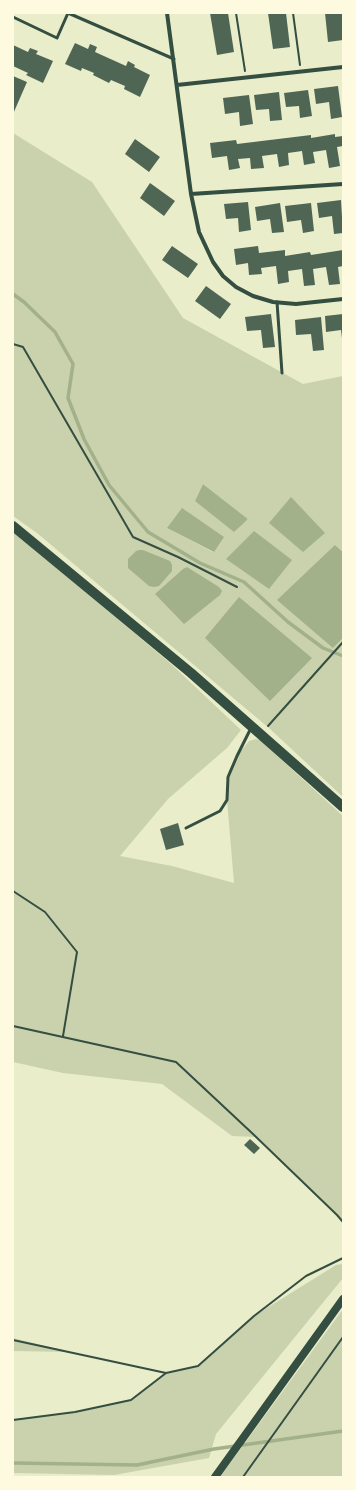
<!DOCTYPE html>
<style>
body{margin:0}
#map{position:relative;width:356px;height:1490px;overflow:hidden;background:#e9edc9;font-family:"Noto Sans",sans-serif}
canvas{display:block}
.frame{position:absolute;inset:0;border:14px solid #fefae0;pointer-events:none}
</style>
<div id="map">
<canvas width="356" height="1490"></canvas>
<div class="frame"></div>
</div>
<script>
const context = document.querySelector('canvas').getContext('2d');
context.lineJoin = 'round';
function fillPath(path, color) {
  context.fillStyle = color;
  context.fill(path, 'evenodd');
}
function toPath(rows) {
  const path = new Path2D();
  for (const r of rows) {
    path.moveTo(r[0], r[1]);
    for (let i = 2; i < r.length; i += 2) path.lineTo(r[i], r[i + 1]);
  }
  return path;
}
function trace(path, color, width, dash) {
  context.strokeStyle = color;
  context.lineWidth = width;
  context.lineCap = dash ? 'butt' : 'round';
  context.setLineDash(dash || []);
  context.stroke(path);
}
fillPath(toPath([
 [13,133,92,182,183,318,303,384,343,376,343,552,335,545,333,648,343,638,343,797,269,728,37,533,13,516],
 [203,484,248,519,248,520,195,501],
 [167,528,223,537,213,552],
 [13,531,170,663,241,730,227,748,168,799,120,856,172,866,234,883,227,800,228,777,237,756,249,741,256,739,260,740,343,816,343,1221,256,1137,232,1136,162,1084,63,1073,13,1062],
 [343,1264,343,1278,216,1434,209,1458,114,1475,13,1473,13,1420,75,1412,131,1400,166,1373,198,1366,254,1316,336,1265],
 [343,1309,343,1477,220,1477],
 [13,1338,70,1352,13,1351]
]), '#cad2ad');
fillPath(toPath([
 [203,484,248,519,234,532,195,501],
 [291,497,325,533,303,552,269,523],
 [182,508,224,537,214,552,167,528],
 [254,531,292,560,269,589,226,559],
 [335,545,343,552,343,638,333,648,277,600],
 [139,550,143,550,170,561,172,565,172,571,159,586,154,587,149,586,128,568,128,559,136,551],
 [187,567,219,587,222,591,220,595,184,624,155,594,183,569],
 [239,597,312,658,270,701,205,638]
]), '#a3b18a');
trace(toPath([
 [13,294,24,302,55,332,73,364,68,398,84,439,109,485,148,532,200,563,244,582,288,622,323,648,343,656],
 [13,1463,137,1465,214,1449,343,1431]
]), '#a3b18a', 3.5);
fillPath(toPath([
 [210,13,228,13,234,52,217,55],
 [268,13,286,13,290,47,273,49],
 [325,13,343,13,343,40,328,42],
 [75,43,88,49,90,44,97,47,95,52,126,66,128,61,135,65,134,67,150,75,140,97,124,89,125,86,111,80,109,83,93,75,94,73,82,68,81,71,65,64],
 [13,45,28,52,30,48,38,51,36,54,53,61,43,83,26,75,28,73,13,66],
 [13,76,27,82,13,114],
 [338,86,342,117,331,119,329,102,316,104,314,89],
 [308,90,312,116,300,118,299,106,286,107,284,93],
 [279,92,282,120,270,121,269,109,256,110,254,95],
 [249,95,253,124,240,126,239,112,225,114,223,98],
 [335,134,335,137,343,136,343,146,337,147,340,166,329,168,326,150,313,152,315,163,304,165,302,151,288,153,289,165,279,167,277,154,262,156,264,168,251,169,250,158,238,159,240,168,229,170,227,156,212,158,210,143,236,140,237,144,311,135,311,138],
 [135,139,160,157,149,172,125,154],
 [150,183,175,201,164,216,140,198],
 [341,200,343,233,334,234,332,216,319,218,317,203],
 [248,202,251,230,239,232,238,218,226,219,224,204],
 [280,203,284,232,272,233,270,219,257,221,255,207],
 [311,203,314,231,303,233,301,220,287,222,285,206],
 [172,246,198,264,188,278,162,260],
 [258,246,259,253,285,250,285,256,310,252,311,255,343,250,343,266,338,267,340,284,329,285,326,267,313,269,315,285,304,286,302,269,288,271,289,282,278,284,276,266,261,268,262,274,249,275,248,263,236,265,234,249],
 [206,286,231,304,220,319,195,301],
 [271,314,275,347,263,348,261,330,247,331,245,317],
 [343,314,343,338,342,338,341,330,326,332,325,316],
 [321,317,324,350,313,351,311,334,296,335,295,320],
 [178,823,184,845,166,850,160,829],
 [250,1139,260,1148,254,1154,244,1145]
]), '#4f6655');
trace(toPath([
 [236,13,245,71],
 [293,13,300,65],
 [13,344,23,347,133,537,178,557,237,587],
 [268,726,343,642],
 [13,891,45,912,77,952,63,1036],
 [13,1026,176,1062,253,1134,337,1215,343,1222],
 [13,1340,166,1373,198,1366,254,1316,306,1276,343,1258],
 [13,1420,75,1412,131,1400,166,1373],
 [243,1477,343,1337]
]), '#344e41', 2);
trace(toPath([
 [13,17,57,38,68,13,174,59],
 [277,302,282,373],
 [186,828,220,811,227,800,228,777,237,756,251,728]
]), '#344e41', 3);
trace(toPath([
 [167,13,191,194,199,232,213,262,223,276,236,287,253,296,273,302,296,304,343,299],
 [177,85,343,67],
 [191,194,343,184]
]), '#344e41', 4);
trace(toPath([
 [215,1477,343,1299]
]), '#344e41', 8);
trace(toPath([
 [13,526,191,673,343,807]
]), '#344e41', 10);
</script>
